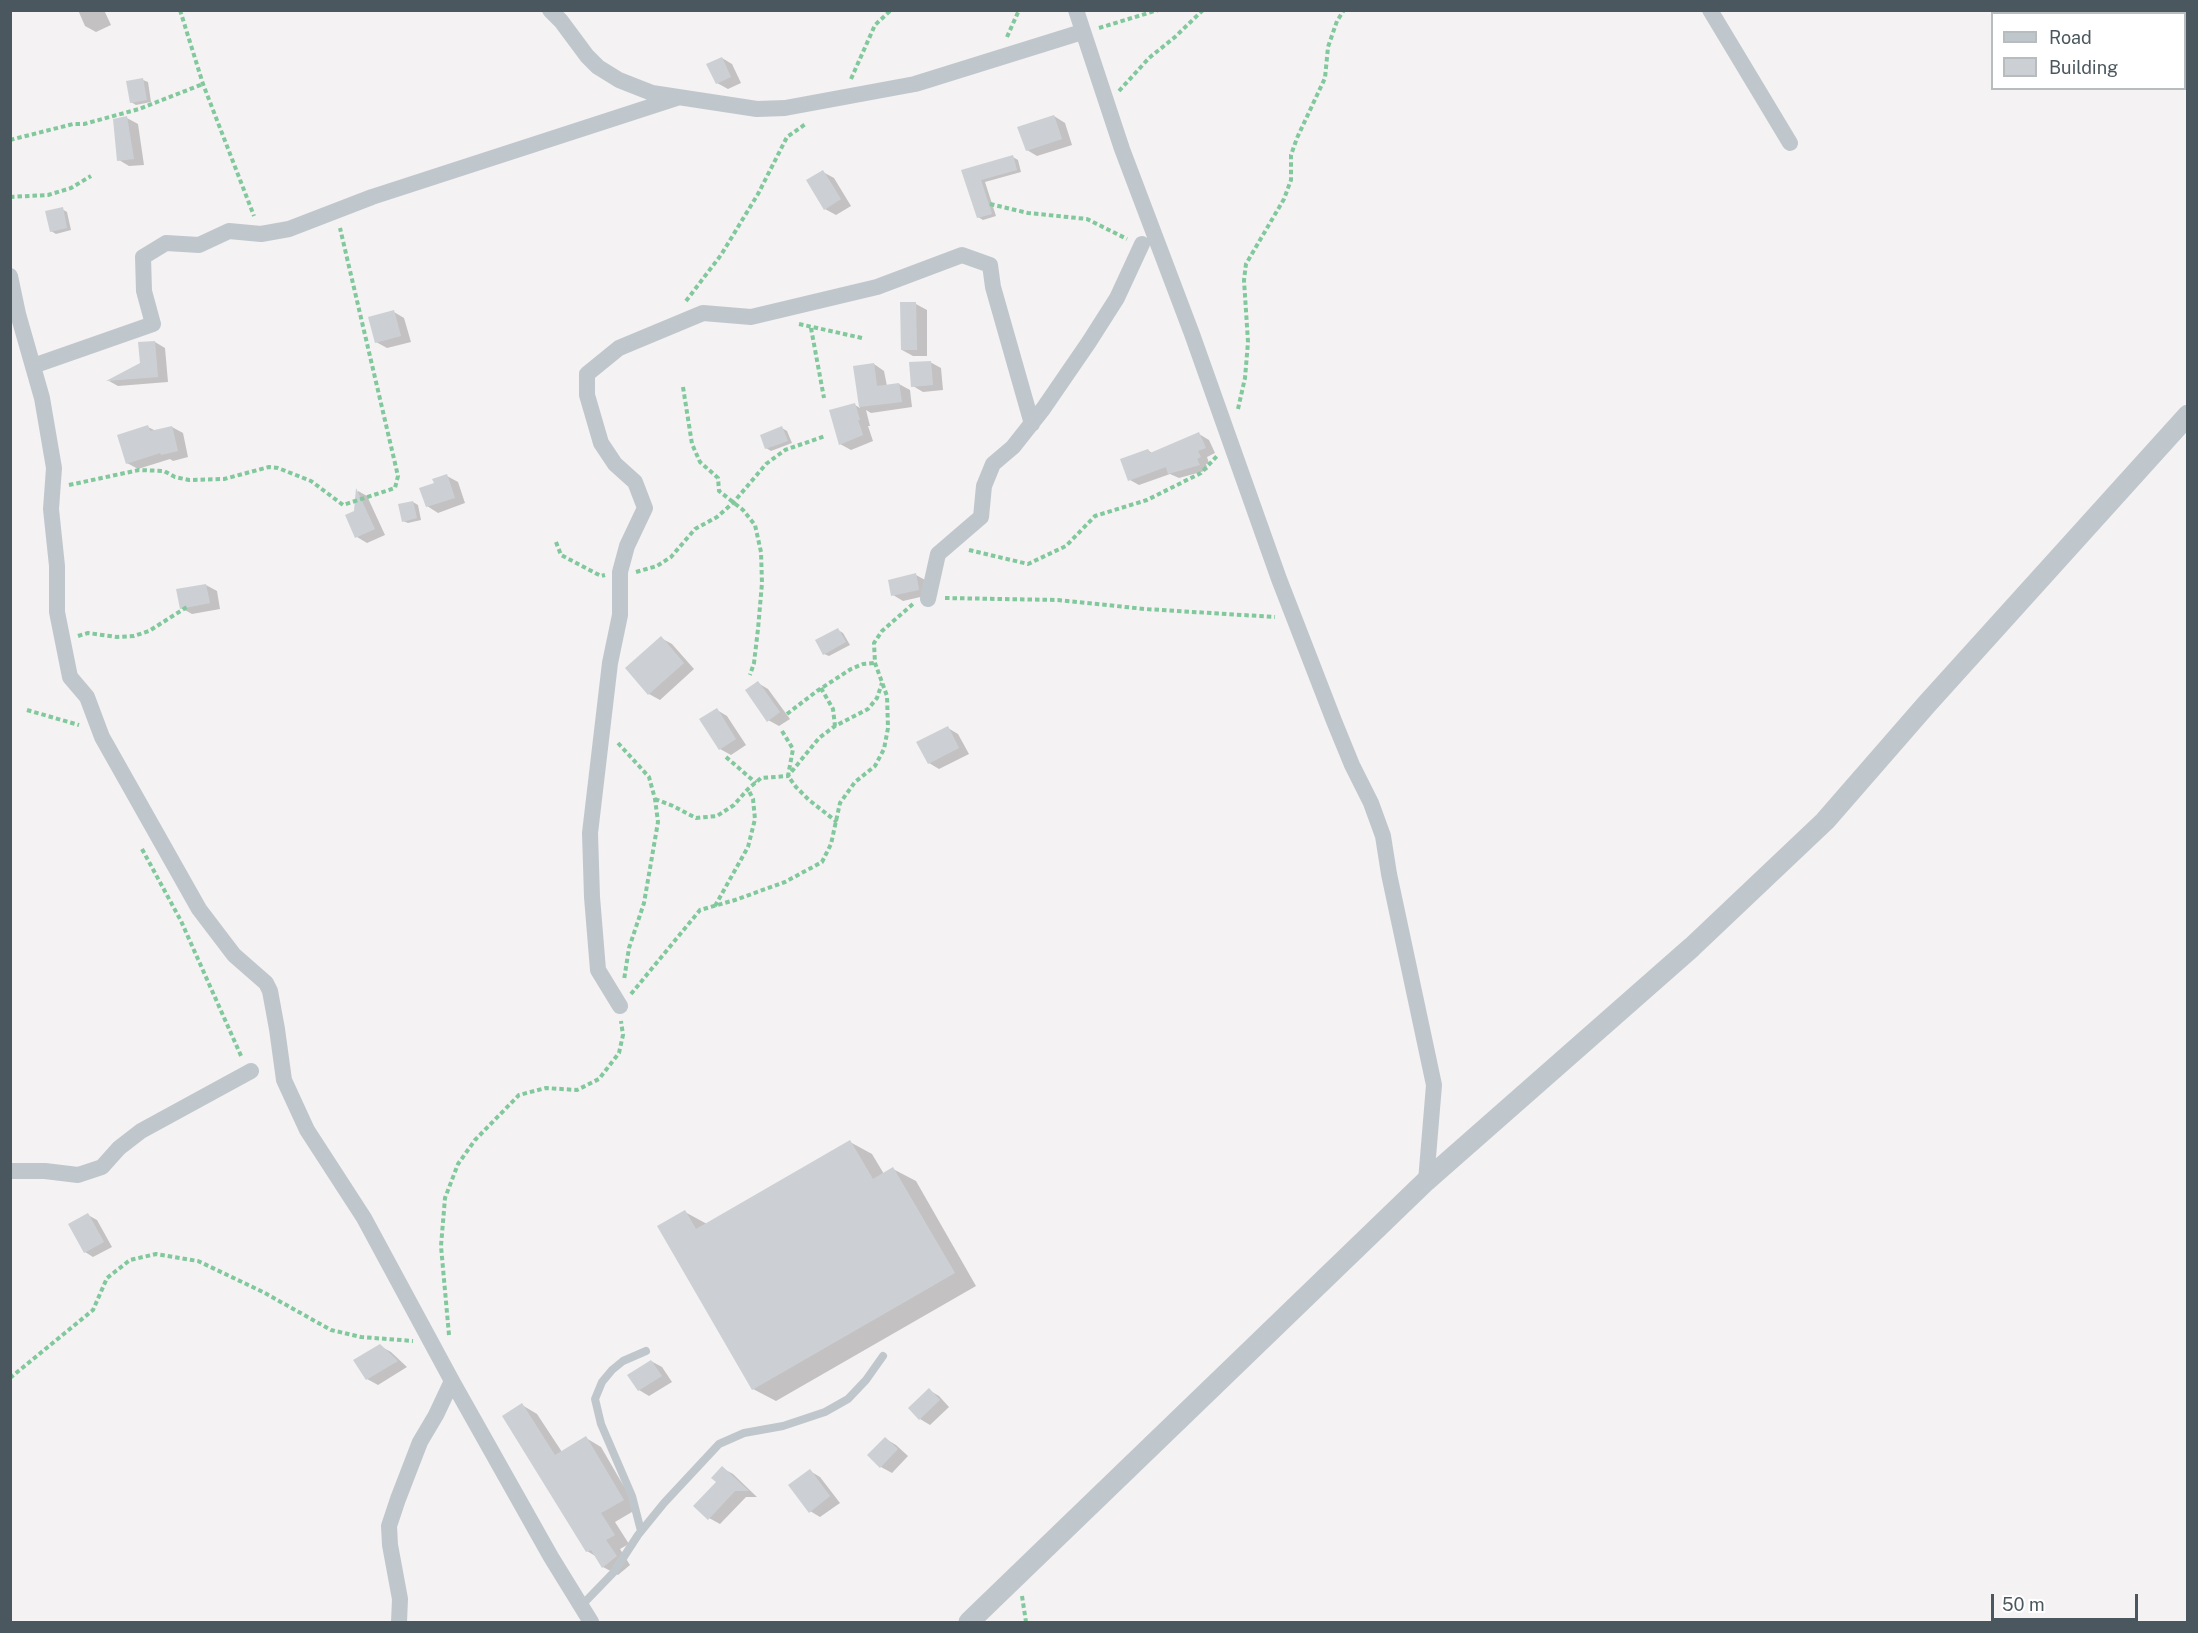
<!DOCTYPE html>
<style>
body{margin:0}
#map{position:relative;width:2198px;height:1633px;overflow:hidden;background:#f4f2f2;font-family:"Public Sans",sans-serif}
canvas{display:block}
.frame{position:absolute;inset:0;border:12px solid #4b575e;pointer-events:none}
.legend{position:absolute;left:1991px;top:12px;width:195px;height:78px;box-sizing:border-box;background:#fff;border:2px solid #b7bcbf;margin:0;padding:8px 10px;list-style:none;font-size:18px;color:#4b575e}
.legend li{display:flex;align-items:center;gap:12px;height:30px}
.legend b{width:30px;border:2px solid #b7bcbf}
.scale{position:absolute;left:1991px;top:1594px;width:147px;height:27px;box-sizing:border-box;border:3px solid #4b575e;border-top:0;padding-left:8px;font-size:18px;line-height:21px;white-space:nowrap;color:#4b575e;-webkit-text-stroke:4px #fff;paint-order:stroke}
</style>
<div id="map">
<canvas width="2198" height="1633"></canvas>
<div class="frame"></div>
<ul class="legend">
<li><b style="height:8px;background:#bfc7cd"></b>Road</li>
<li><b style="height:16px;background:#ccd0d4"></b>Building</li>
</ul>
<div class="scale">50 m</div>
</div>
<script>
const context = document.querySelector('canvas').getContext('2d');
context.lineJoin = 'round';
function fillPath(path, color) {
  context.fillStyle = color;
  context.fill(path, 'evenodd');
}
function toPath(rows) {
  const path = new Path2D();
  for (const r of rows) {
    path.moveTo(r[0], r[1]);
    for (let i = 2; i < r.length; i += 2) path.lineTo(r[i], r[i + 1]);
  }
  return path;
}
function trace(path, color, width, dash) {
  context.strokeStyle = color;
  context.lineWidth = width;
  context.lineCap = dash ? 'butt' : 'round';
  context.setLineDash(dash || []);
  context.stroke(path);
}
fillPath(toPath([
 [78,10,104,10,111,25,96,32,85,26],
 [722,58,732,64,741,83,728,89,717,83],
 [143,80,148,82,151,102,136,105,131,102],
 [1054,116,1065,123,1072,145,1037,156,1027,150],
 [127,118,138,124,144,165,129,166,119,160],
 [1013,157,1018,160,1021,172,985,182,996,216,983,220,978,217,963,171],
 [823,172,834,178,851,206,836,215,825,209],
 [62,209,67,212,71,230,56,234,51,231],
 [916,304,927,310,927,356,913,356,902,350],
 [394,312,404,318,411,342,387,348,376,342],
 [155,342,165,348,168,382,118,386,109,381,142,364],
 [930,362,941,368,943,390,923,392,913,386],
 [874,364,884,371,887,386,899,384,910,390,912,407,871,413,866,410,870,426,868,426,873,441,851,450,840,444,855,405,860,408,855,367],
 [148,427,156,431,172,427,183,433,188,457,173,461,170,459,138,469,127,463],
 [782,428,787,431,792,443,771,451,766,448],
 [1199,434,1209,440,1215,453,1207,457,1209,463,1206,464,1208,470,1179,478,1170,474,1139,485,1130,480,1148,450,1153,454],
 [447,476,458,482,465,503,438,513,427,506],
 [358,491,367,496,385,535,367,543,357,537,355,512],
 [413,502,418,505,421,520,408,523,403,521],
 [916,575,927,581,929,595,903,601,893,595],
 [206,585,217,591,220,609,192,614,181,608],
 [838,630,843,633,850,645,829,656,824,654],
 [661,638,672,644,694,669,660,700,649,694],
 [758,683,768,689,790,719,779,726,768,720],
 [717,710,727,716,746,745,731,755,720,749],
 [948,728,958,734,969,754,939,769,929,763],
 [850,1142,872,1154,884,1174,893,1169,916,1181,976,1286,776,1401,753,1389,685,1212,707,1224],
 [88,1215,97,1220,112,1247,93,1257,85,1252],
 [380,1346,391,1352,407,1367,378,1385,367,1379],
 [651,1361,662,1367,672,1382,649,1396,639,1390],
 [929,1390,939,1396,949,1407,930,1425,920,1419],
 [522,1405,537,1414,562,1452,586,1438,601,1447,637,1509,615,1522,629,1544,620,1549,630,1565,618,1575,603,1567,597,1557,587,1551],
 [886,1439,896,1445,908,1456,892,1473,881,1467],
 [722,1468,733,1474,757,1497,746,1497,720,1524,709,1518],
 [810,1471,820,1477,840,1503,820,1517,810,1511]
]), '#0003');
fillPath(toPath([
 [722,57,731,77,716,84,706,64],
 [143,78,147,100,130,103,126,81],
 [1054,115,1062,139,1026,151,1017,127],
 [127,116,134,159,117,161,113,119],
 [1013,155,1017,170,981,180,992,214,977,218,961,170],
 [823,170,841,199,824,210,806,180],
 [63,207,67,228,50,232,45,211],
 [900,302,916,302,917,350,901,350],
 [394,310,401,336,375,343,368,317],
 [155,341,158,377,106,381,140,363,138,342],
 [931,361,933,385,911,387,909,362],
 [874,363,877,386,899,383,902,402,859,407,853,366],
 [855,403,860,420,858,420,863,435,839,445,829,410],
 [148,425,150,431,172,426,178,451,161,455,160,453,126,464,117,435],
 [782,426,788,441,765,449,760,435],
 [1199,432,1206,448,1198,451,1201,457,1197,459,1200,465,1168,474,1166,467,1128,481,1120,459,1148,449,1150,453],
 [447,474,455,498,426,507,419,488,434,483,432,479],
 [356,488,375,529,355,538,345,515,354,511],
 [413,501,417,518,402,522,398,504],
 [916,573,919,590,891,596,888,580],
 [206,584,210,603,180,609,176,589],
 [838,628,846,642,823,655,815,640],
 [661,636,684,663,648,695,625,668],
 [758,681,780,712,767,722,745,690],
 [717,708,736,739,719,750,699,719],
 [948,726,959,748,928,764,916,742],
 [850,1140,873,1179,893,1167,955,1273,752,1390,657,1226,685,1210,696,1229],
 [88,1213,104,1242,84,1253,68,1224],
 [380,1344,398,1361,366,1380,353,1360],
 [651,1360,662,1376,638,1391,627,1375],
 [929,1388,940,1400,919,1420,908,1408],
 [522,1403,555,1455,586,1436,624,1500,601,1513,615,1535,606,1540,617,1556,602,1568,591,1550,586,1552,502,1416],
 [885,1437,898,1449,880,1468,867,1455],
 [722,1466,749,1491,735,1491,708,1520,693,1506,716,1482,711,1478],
 [810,1469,830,1496,809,1513,788,1485]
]), '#ccd0d4');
trace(toPath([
 [180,10,203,84,254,216],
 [1099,28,1158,10],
 [1007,37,1019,10],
 [851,79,875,25,891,10],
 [1119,91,1149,58,1175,37,1203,10],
 [10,140,73,124,84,124,139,109,203,84],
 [10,197,48,195,71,188,91,176],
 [990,204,1028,213,1087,219,1127,239],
 [686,301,721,255,758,194,787,137,807,123],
 [799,324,862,338],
 [811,328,824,398],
 [683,387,692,444,700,462,718,478,719,491,743,510,755,525,761,552,762,583,758,629,754,663,750,675],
 [1238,409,1245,378,1248,342,1244,280,1246,264,1284,199,1291,180,1291,155,1297,138,1325,78,1328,47,1337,21,1344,10],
 [69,485,139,470,164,471,175,477,189,480,224,479,269,467,278,468,311,481,343,505,395,488,398,476,340,228],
 [556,542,561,555,601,576,605,575],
 [969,550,1028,564,1066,546,1095,516,1147,500,1201,473,1218,455],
 [636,572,657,566,671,557,695,529,717,517,733,503,766,464,785,450,825,436],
 [945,598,1058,600,1145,609,1275,617],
 [78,636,88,633,117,637,134,636,149,631,187,607],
 [821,688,833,709,835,726],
 [27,710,79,725],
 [787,714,817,691,851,669,863,664,875,663],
 [782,731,793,749,788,776,796,787,809,800,837,822],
 [618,743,649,777,655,799,658,822,644,903,629,948,624,980],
 [726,757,756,783],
 [655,799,673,806,696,818,717,816,734,805,748,789,761,778,788,776,819,738,835,726,868,709,877,698,882,683],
 [142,849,181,921,242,1058],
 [715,906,748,847,755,819,753,799,748,789],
 [631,994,700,910,735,900,785,882,822,862,831,844,840,803,855,782,875,766,884,749,888,728,887,696,875,663,874,643,882,631,914,603],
 [449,1335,441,1246,445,1198,458,1164,475,1140,519,1095,546,1088,577,1090,599,1079,619,1053,623,1035,621,1021],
 [10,1378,93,1310,107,1278,130,1260,156,1254,198,1261,263,1292,331,1330,361,1337,413,1341],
 [1022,1596,1026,1622]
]), '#81c89d', 4, [4.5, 3]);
trace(toPath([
 [641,1531,632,1496,601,1424,595,1399,602,1382,612,1370,623,1361,646,1351],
 [581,1606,614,1572,638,1535,664,1503,719,1444,744,1433,783,1426,825,1412,848,1399,866,1380,883,1356]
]), '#bfc7cd', 8);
trace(toPath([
 [550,10,561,21,587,56,598,67,619,80,652,93,757,109,785,108,915,84,1082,32],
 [1076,10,1122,149,1192,334,1279,579,1334,721,1352,765,1371,803,1383,836,1389,874,1434,1085,1426,1181],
 [1710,10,1790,143],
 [10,276,18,314,42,398,54,468,51,509,57,566,57,612,70,677,87,697,102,737,199,909,234,955,266,983,270,991,277,1029,284,1080,307,1130,364,1218,452,1381,551,1557,591,1622],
 [33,366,153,324,144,291,143,257,166,243,199,245,229,231,261,234,289,229,372,197,677,98],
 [928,599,938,554,981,517,984,486,993,464,1013,447,1043,409,1089,342,1117,298,1142,244],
 [620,1006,598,970,592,897,590,833,610,663,620,615,620,572,627,546,645,508,635,482,615,464,601,443,587,395,587,374,619,348,703,313,751,317,877,287,962,255,990,265,993,287,1032,424],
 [10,1171,45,1171,78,1175,102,1167,119,1148,141,1131,251,1071],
 [399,1622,400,1599,390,1545,389,1526,398,1499,420,1442,436,1415,452,1381]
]), '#bfc7cd', 16);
trace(toPath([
 [969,1622,1426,1181,1692,947,1825,821,1926,705,2188,415]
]), '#bfc7cd', 21);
</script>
